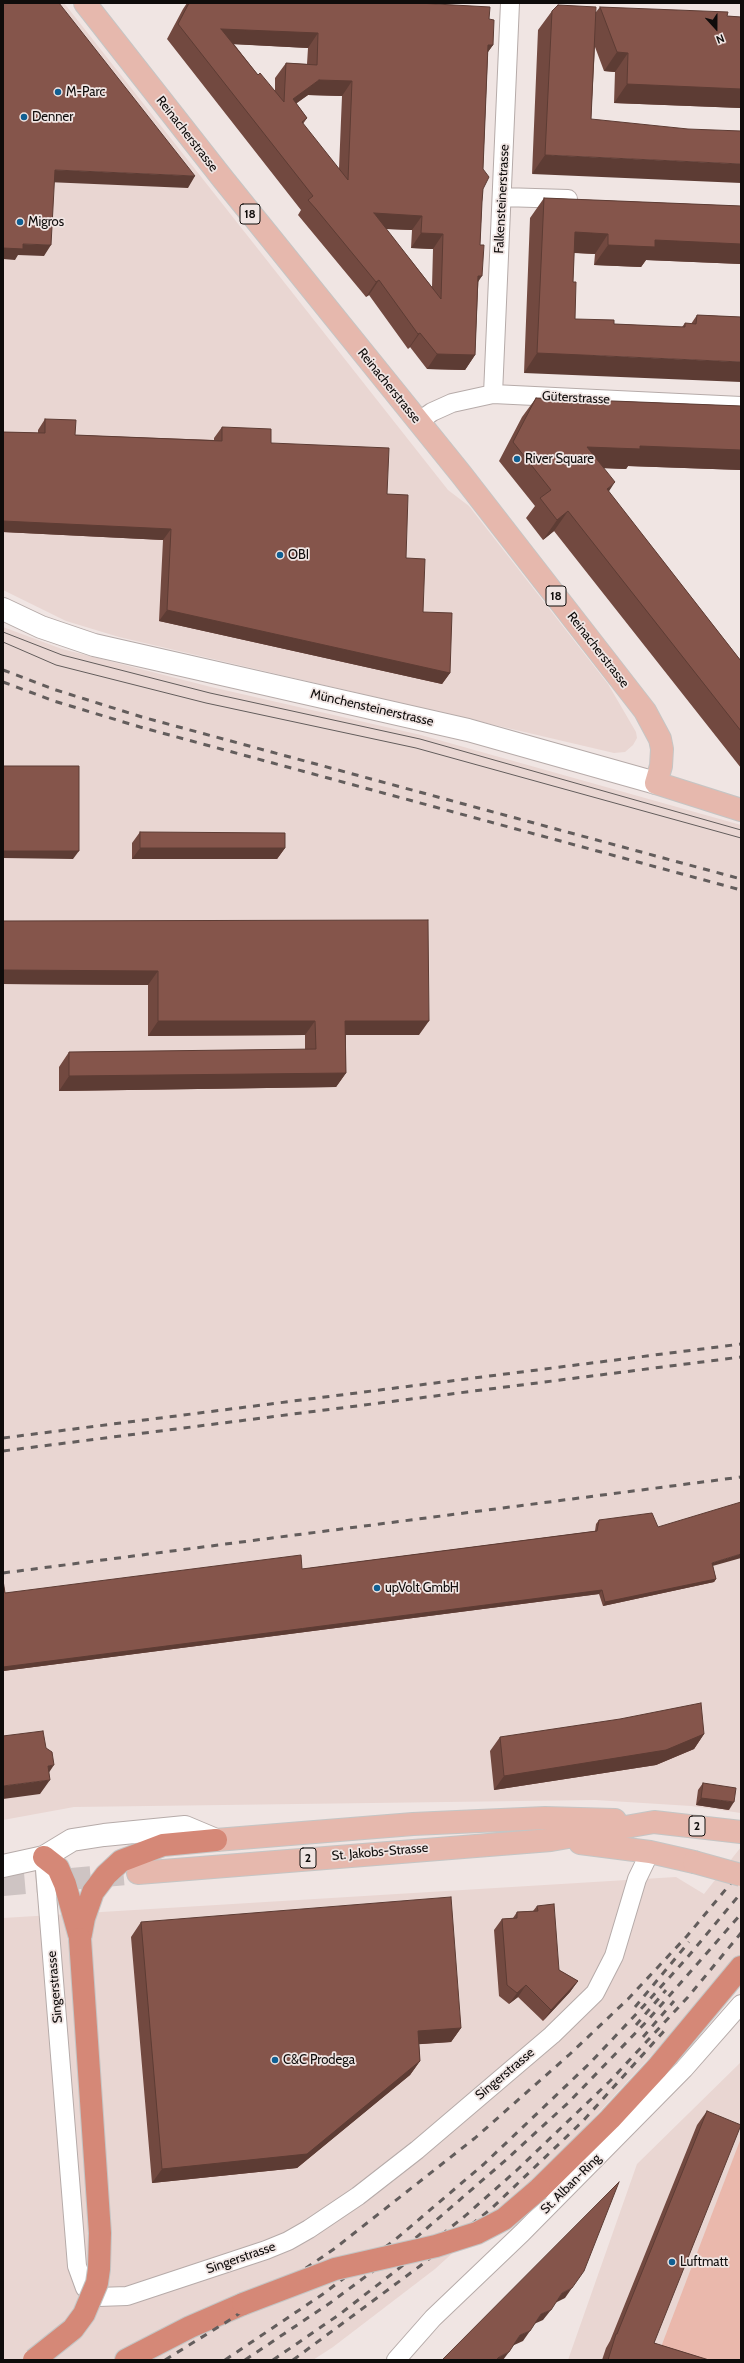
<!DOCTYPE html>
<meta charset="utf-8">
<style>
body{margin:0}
#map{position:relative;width:744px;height:2363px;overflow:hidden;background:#f0e5e3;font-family:Cabin,sans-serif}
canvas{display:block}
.frame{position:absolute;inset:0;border:4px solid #0f0c0b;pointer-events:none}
.north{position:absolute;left:696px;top:8px;width:40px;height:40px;-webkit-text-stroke:3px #f0e5e3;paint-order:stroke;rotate:159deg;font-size:11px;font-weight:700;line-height:16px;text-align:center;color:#0f0c0b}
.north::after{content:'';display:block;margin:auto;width:14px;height:18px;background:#0f0c0b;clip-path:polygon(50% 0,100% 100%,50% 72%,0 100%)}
</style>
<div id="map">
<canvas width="744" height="2363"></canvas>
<div class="frame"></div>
<div class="north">N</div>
</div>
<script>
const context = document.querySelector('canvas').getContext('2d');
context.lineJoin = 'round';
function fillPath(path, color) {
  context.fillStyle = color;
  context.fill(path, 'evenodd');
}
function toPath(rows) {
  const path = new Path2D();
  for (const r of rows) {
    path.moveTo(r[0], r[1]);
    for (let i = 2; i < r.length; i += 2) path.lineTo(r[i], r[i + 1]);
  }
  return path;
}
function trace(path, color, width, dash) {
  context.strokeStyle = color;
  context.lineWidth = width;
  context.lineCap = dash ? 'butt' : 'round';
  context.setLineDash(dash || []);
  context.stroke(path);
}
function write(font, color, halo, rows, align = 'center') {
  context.font = font + ' Cabin,sans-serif';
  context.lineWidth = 3.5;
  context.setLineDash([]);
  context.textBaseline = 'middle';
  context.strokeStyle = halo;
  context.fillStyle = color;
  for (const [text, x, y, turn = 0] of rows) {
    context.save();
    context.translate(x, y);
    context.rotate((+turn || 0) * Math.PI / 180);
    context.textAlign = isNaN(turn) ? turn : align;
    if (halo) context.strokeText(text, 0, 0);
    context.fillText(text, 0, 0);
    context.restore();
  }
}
fillPath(toPath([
 [3,3,64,3,448,490,469,506,608,684,636,732,637,738,633,745,625,752,614,753,119,637,66,621,3,590],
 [3,627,62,649,211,687,421,735,741,825,741,1813,691,1806,595,1800,74,1807,3,1820],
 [741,1847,741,1958,555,2160,435,2269,333,2347,313,2360,3,2360,3,1918,676,1877,704,1894],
 [741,2062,741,2360,568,2360,637,2164]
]), '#e9d6d2');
fillPath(toPath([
 [741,2138,741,2360,701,2360,661,2347]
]), '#eab8ac');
trace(toPath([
 [3,1885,138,1873]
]), '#cec4c3', 22, [22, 11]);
const minor = toPath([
 [502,197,568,199],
 [493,394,510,3],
 [418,422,432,412,452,403,493,394,741,406],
 [44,1857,77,2266,85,2288,98,2297,127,2296,266,2250,288,2241,309,2229,358,2196,417,2150,552,2035,595,1993,614,1956,637,1879,650,1852],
 [396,2360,433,2318,522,2233,684,2069,741,2004]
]);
const tertiary = toPath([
 [3,1866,44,1857,72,1840,104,1835,185,1827,216,1840]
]);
const secondary = toPath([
 [3,609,41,627,94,645,468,730,656,783]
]);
const primary = toPath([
 [85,3,223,179,461,474,645,711,660,739,662,749,661,766,656,783,741,810],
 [216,1840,413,1824,545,1818,615,1820],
 [580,1843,650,1852,694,1862],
 [138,1873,551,1840,654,1822,741,1832]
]);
const motorway = toPath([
 [44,1857,58,1868,65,1884,79,1934],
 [80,1939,84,1918,93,1892,106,1875,121,1861,163,1845,216,1840],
 [539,2189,610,2119,657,2068,741,1967],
 [126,2360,190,2327,243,2304]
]);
trace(minor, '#b6aba9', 20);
trace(tertiary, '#b6aba9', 24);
trace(secondary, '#b6aba9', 24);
trace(primary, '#c5c5c4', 24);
trace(motorway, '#c5c5c4', 24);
trace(minor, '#fff', 18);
trace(tertiary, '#fff', 22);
trace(secondary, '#fff', 22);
trace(primary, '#e6b8ad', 22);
trace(motorway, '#d58877', 22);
trace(toPath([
 [3,632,62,655,210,693,420,739,741,830],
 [3,642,56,665,206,703,416,748,741,838]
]), '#635d5c', 1);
trace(toPath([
 [3,670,56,690,142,717,741,879],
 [3,682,54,701,140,727,741,890],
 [3,1438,741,1344],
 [3,1451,741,1357],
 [3,1573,741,1477],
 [635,2007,689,1942],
 [636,2025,666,1990],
 [643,2037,674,2001],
 [165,2360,228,2321,334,2249,475,2138,570,2054,628,1999,687,1936,741,1871],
 [225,2360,323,2294,396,2239,484,2164,590,2063,640,2010,686,1959,741,1893],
 [245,2360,330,2303,404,2248,507,2159,569,2102,648,2020,741,1914],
 [273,2360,340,2314,411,2259,465,2216,517,2170,610,2081,688,1997,741,1933],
 [293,2360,420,2266,492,2208,583,2121,665,2030]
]), '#635d5c', 3, [7, 7]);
const primaryBridge = toPath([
 [694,1862,741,1875]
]);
const motorwayBridge = toPath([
 [243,2304,335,2269,436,2246,477,2233,504,2219,539,2189],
 [34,2360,73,2329,84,2314,97,2283,99,2269,100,2233,80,1939]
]);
trace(primaryBridge, '#c5c5c4', 24, []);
trace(motorwayBridge, '#c5c5c4', 24, []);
trace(primaryBridge, '#e6b8ad', 22);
trace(motorwayBridge, '#d58877', 22);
fillPath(toPath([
 [187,3,418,3,489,19,493,45,488,52,483,169,483,189,482,202,475,355,465,370,427,369,410,347,408,349,369,295,366,297,298,215,301,210,167,39,183,9],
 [234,44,308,48,307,64,286,63,275,78,275,91,258,75],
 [308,95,342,96,339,169,303,124,307,118,296,103],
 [386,229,412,230,411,248,433,249,432,287],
 [600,7,741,17,741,108,614,103,615,72,604,71,595,47,591,119,532,174,538,30,552,11,596,12],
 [544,198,741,206,741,264,646,260,641,267,594,265,595,254,574,253,573,282,575,319,614,324,682,327,685,323,691,324,697,315,741,317,524,373,530,218],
 [536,398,741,406,741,470,628,466,626,469,604,468,609,492,741,661,741,768,554,531,543,540,526,518,535,506,499,461,522,417],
 [45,419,75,435,214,440,214,438,222,427,271,443,387,494,406,558,423,612,450,673,442,684,159,621,163,540,3,532,3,432,38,433,38,430],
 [140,832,285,848,277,859,132,859,132,843],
 [3,921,419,1035,346,1035,346,1073,336,1087,59,1091,59,1067,69,1052,305,1050,305,1035,148,1036,148,985,3,984],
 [599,1520,713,1566,716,1579,714,1582,603,1606,599,1594,3,1671,3,1580,5,1593,302,1569,595,1531,596,1524],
 [704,1734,694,1749,656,1765,494,1790,490,1751,500,1737],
 [703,1783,729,1810,696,1805,698,1790],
 [537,1906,559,1970,578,1981,570,1992,543,2021,518,1997,509,2004,499,1996,494,1930,502,1919,513,1918,517,1912,533,1911],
 [141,1922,461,2028,451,2042,419,2044,420,2061,410,2075,297,2168,152,2183,131,1937],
 [707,2111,654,2343,709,2360,602,2360,606,2348,610,2341,697,2125]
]), '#724940');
fillPath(toPath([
 [221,29,318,33,308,48,211,43],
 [488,45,493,45,482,60],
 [617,52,628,53,615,72,604,71],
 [319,80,352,81,342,96,308,95,282,114,293,99],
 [627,84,741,89,741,108,614,103],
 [545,155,741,164,741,183,532,174],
 [55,170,195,176,188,188,47,182],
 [374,213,422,216,412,230,363,228],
 [575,232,608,234,595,254,561,252],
 [421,233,443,234,433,249,411,248],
 [655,240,741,244,741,264,646,260,641,267,594,265,608,245],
 [23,244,51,245,44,256,18,255,15,260,3,259,3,248],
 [478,276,482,276,472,291],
 [379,280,369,295,366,297,376,282],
 [420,333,410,347,408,349,418,334],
 [537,353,741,362,741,382,524,373],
 [437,354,475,355,465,370,427,369],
 [640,446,741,450,741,470,628,466,626,469,574,467,587,447],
 [615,482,602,502,607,489],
 [568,511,554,531,543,540,557,520],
 [3,521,171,529,163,540,3,532],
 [167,610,450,673,442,684,159,621],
 [140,848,285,848,277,859,132,859],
 [3,851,79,851,73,859,3,858],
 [3,970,158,971,148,985,3,984],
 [158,1021,315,1021,305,1035,148,1036],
 [345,1021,429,1021,419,1035,335,1035],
 [346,1073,336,1087,59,1091,69,1076],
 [741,1554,741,1558,709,1567,712,1563],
 [716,1579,714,1582,603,1606,605,1602],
 [602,1590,599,1594,3,1671,3,1667],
 [704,1734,694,1749,656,1765,494,1790,504,1776],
 [54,1765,44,1780,48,1766],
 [50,1780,40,1794,3,1799,3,1786],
 [701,1798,734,1802,729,1810,696,1805],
 [578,1981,570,1992,543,2021,551,2010],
 [526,1985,518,1997,509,2004,517,1993],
 [461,2028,451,2042,408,2045,418,2031],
 [420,2061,410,2075,297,2168,152,2183,162,2169],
 [572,2288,565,2298,555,2303,562,2293],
 [551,2310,543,2320,534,2324,541,2314],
 [530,2331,523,2341,512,2346,520,2335],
 [509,2352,503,2360,496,2360,499,2357]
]), '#5d3c34');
const building = toPath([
 [3,3,59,3,195,176,55,170,51,245,23,244,23,249,3,248,3,3],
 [189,3,418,3,490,7,489,19,494,20,493,45,488,45,483,169,489,177,483,189,482,202,480,245,484,245,482,276,478,276,475,355,437,354,420,333,418,334,379,280,376,282,316,209,308,200,313,196,178,24,189,3],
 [221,29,318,33,317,65,286,63,284,102,260,73,258,75,221,29],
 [319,80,352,81,348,180,302,122,307,118,293,99,319,80],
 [374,213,422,216,421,233,443,234,441,299,374,213],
 [558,5,596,7,591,119,688,129,741,131,741,164,545,155,552,11,558,5],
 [600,7,728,12,727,16,741,17,741,89,627,84,628,53,617,52,600,7],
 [544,198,741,206,741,244,655,240,655,247,608,245,608,234,575,232,573,282,576,282,575,319,614,320,614,324,685,327,685,323,696,324,697,315,741,317,741,362,537,353,544,198],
 [536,398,741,406,741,450,640,446,640,449,587,447,615,482,607,489,741,661,741,731,568,511,557,520,540,498,551,490,513,442,536,398],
 [45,419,76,420,75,435,222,441,222,427,271,429,271,443,389,448,387,494,408,495,406,558,425,559,423,612,452,613,450,673,167,610,171,529,3,521,3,432,45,433,45,419],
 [3,766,79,766,79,851,3,851,3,766],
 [140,832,285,833,285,848,140,848,140,832],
 [428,920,429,1021,345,1021,346,1073,69,1076,69,1052,316,1049,315,1021,158,1021,158,971,3,970,3,921,428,920],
 [741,1502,741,1554,712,1563,716,1579,605,1602,602,1590,3,1667,3,1580,5,1593,301,1555,302,1569,597,1531,599,1520,652,1513,658,1527,741,1502],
 [701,1703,704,1734,666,1750,504,1776,500,1737,620,1719,701,1703],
 [43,1731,46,1748,52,1752,54,1765,48,1766,50,1780,3,1786,3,1736,43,1731],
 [703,1783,736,1788,734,1802,701,1798,703,1783],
 [451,1897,461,2028,418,2031,420,2061,307,2154,162,2169,141,1922,451,1897],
 [554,1904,559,1970,578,1981,551,2010,526,1985,517,1993,507,1985,502,1919,517,1918,517,1912,538,1911,537,1906,554,1904],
 [707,2111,741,2125,654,2343,709,2360,608,2360,616,2334,617,2334,707,2111],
 [619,2182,584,2271,572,2288,562,2293,551,2310,541,2314,530,2331,520,2335,509,2352,499,2357,496,2360,442,2360,619,2182]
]);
fillPath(building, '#85554b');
trace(building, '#5d3c34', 1);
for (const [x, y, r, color] of [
 [58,92,4,"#105f92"],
 [24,117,4,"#105f92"],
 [20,222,4,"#105f92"],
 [517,459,4,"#105f92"],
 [280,555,4,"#105f92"],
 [377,1588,4,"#105f92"],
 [275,2060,4,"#105f92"],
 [672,2262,4,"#105f92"]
]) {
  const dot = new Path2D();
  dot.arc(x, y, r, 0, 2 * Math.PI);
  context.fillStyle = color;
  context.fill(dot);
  trace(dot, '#f0e5e3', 1.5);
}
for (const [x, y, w] of [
 [250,214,20],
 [556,596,20],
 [697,1826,16],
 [308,1858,16]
]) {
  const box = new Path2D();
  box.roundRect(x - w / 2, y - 10, w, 20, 3);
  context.fillStyle = '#f0e5e3';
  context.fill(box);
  trace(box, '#0f0c0b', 1);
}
write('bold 12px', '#0f0c0b', null, [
 ["18",250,214],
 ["18",556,596],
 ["2",697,1826],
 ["2",308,1858]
]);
write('13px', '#0f0c0b', '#f0e5e3', [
 ["M-Parc",66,92],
 ["Denner",32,117],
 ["Migros",28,222],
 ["River Square",525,459],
 ["OBI",288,555],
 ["upVolt GmbH",385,1588],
 ["C&C Prodega",283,2060],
 ["Luftmatt",680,2262]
], 'left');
write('13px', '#0f0c0b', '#f0e5e3', [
 ["Reinacherstrasse",187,134,52],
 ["Falkensteinerstrasse",502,199,-87],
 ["Reinacherstrasse",389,386,51],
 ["Güterstrasse",576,398,3],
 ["Reinacherstrasse",598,650,52],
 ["Münchensteinerstrasse",372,708,13],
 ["St. Jakobs-Strasse",380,1852,-5],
 ["Singerstrasse",55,1987,-95],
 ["Singerstrasse",505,2074,-40],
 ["St. Alban-Ring",571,2184,-45],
 ["Singerstrasse",241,2258,-19]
]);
</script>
